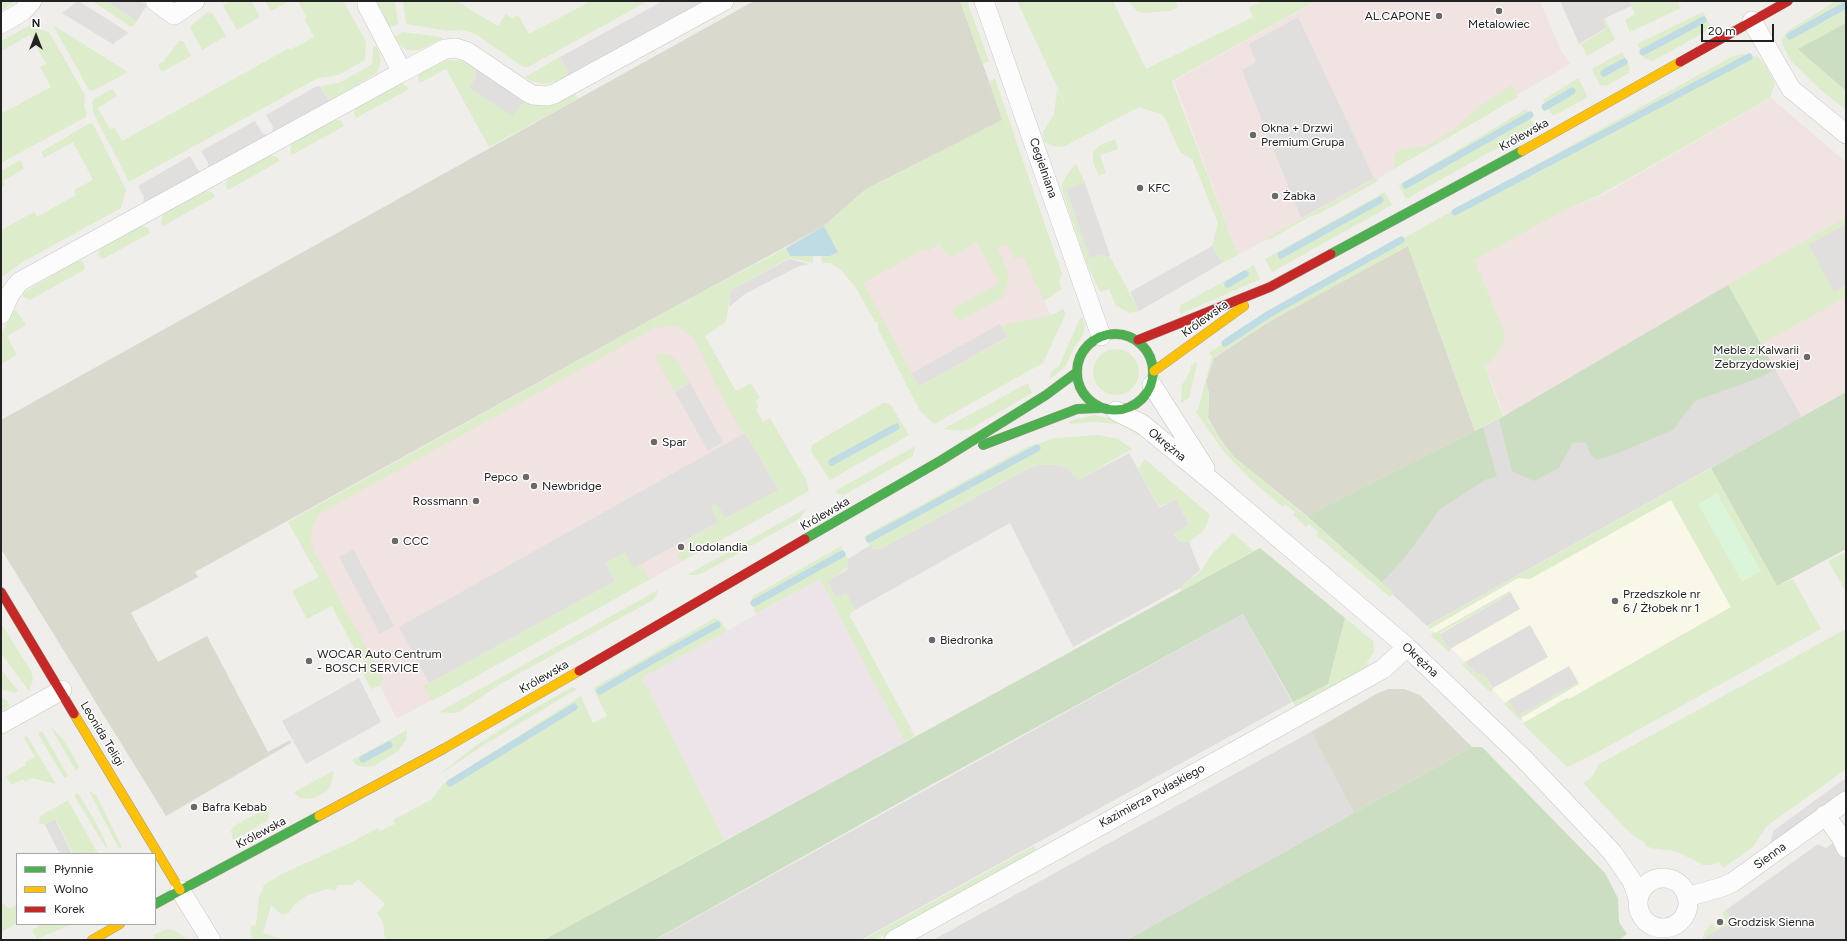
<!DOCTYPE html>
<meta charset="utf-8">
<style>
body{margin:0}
#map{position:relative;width:1847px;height:941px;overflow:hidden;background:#f0eeeb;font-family:Figtree,sans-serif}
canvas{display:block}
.frame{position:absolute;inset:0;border:2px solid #222;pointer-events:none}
.legend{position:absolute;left:16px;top:853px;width:140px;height:72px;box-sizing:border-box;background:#fff;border:1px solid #a7a7a7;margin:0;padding:5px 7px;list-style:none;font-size:12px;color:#222}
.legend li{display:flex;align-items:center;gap:8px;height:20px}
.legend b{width:20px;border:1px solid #a7a7a7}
.north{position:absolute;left:16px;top:16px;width:40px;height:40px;-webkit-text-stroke:3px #fff;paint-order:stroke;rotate:0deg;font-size:11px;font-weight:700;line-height:16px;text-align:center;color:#222}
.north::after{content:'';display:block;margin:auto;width:14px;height:18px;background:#222;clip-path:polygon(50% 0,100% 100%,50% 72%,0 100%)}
.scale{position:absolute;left:1701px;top:24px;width:73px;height:18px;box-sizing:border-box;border:2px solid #222;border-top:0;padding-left:5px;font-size:12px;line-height:14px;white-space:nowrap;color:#222;-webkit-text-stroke:3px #fff;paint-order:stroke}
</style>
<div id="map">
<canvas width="1847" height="941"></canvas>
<div class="frame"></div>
<ul class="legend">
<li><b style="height:5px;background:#4caf50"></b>Płynnie</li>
<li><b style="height:5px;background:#ffc107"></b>Wolno</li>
<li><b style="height:5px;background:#c62828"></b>Korek</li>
</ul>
<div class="north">N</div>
<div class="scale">20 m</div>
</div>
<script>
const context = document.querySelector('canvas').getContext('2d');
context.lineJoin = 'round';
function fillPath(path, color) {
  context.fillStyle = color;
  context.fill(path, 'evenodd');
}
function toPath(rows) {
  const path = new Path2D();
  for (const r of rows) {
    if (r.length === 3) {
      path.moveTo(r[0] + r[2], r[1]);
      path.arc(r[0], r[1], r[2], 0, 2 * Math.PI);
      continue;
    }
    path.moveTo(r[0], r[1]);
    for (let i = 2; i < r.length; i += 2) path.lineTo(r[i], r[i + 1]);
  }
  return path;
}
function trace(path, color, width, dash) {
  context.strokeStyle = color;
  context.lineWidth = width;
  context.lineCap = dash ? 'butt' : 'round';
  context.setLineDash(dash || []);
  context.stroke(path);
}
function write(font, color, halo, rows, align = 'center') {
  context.font = font + ' Figtree,sans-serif';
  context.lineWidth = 3;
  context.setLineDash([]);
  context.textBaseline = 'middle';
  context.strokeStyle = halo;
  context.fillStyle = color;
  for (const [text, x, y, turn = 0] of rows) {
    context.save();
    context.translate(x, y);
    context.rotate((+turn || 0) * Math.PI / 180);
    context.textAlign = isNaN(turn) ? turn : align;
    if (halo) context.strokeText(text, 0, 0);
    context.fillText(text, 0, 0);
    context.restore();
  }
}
fillPath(toPath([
 [1560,1,1629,1,1631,6,1603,19,1606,28,1579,44],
 [1728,285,1802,417,1427,626,1307,516,1504,416],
 [1243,614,1292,702,861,940,655,940],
 [1311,732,1354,813,1127,940,933,940],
 [1846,834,1846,940,1707,940,1706,936,1732,923,1726,910,1818,844,1826,848]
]), '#dfdedc');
fillPath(toPath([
 [1317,1,1540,1,1561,50,1570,64,1420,152,1370,184,1238,255,1174,81],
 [1771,98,1846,162,1846,392,1802,417,1728,286,1504,416,1450,273,1569,208,1601,196],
 [1028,190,1040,292,1051,316,918,389,858,283],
 [676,306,792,501,397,719,377,680,288,522]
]), '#f1e3e1');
fillPath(toPath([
 [820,579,905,742,725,840,642,678]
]), '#ede4e9');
fillPath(toPath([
 [1711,468,1777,586,1528,725,1452,649,1427,626]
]), '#f8f7e8');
fillPath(toPath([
 [754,1,960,1,1003,120,866,189,824,226,676,306,195,572,198,577,131,613,158,662,207,636,268,752,290,740,291,743,166,816,1,549,1,420],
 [1408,246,1475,431,1307,516,1234,457,1220,439,1208,418,1209,394,1206,381,1214,358,1271,320],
 [1388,689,1404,689,1420,695,1472,747,1354,813,1311,732,1378,693]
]), '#d9d9cd');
fillPath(toPath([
 [1,1,16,1,1,11],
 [92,1,106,1,137,21,133,26,130,26],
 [227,1,251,1,260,17,237,30,223,6],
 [265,1,290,1,271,11],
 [298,1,343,1,366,41,365,60,338,75,318,78,129,182,93,112,92,102,95,98,113,89,117,96,98,108,110,129,114,127,122,141,289,48,290,50,314,37,305,20,307,18],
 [377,1,395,1,398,24,389,28],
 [403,1,456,1,498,26,506,14,512,18,518,15,529,34,591,1,648,1,528,67,523,67,477,35,470,32,463,30,448,31,406,24],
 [960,1,967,1,989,61,983,64],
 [1017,1,1113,1,1146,69,1253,17,1249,7,1262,1,1316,1,1172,81,1238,255,1222,263,1212,246,1218,223,1192,159,1180,152,1165,118,1161,114,1139,107,1063,147,1053,146,1044,141,1043,132,1054,114,1057,89,1071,117],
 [1128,1,1175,1,1178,7,1170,11,1142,13,1137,11],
 [1629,1,1678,1,1681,8,1630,32,1625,20,1635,14],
 [1836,1,1846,1,1846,23,1799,49,1846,91,1846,110,1821,90,1791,61,1783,46,1782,40,1786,32],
 [207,12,213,14,226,36,202,50,190,27],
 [1703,12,1712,28,1653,61,1645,59,1637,44],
 [1605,18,1615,40,1587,56,1581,44,1606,29,1603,20],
 [53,25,128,72,93,91,89,90],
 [29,26,49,32,85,95,84,107,87,113,86,117,1,163,1,114,51,87,40,67,46,64,30,35,1,51,1,41],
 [403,32,441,37,442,39,419,50,406,50,398,43,394,37],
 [179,41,183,41,191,56,162,72,158,65,164,61],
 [377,46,381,60,377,73,329,101,321,86,339,83,372,64,373,47],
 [1622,52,1630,68,1629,73,1606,86,1600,85,1592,69],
 [1742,54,1758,57,1766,66,1775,84,1770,98,1600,195,1569,208,1474,260,1505,334,1505,339,1500,350,1493,359,1485,366,1484,365,1503,416,1475,430,1408,246,1271,321,1214,357,1206,381,1209,394,1208,419,1220,440,1234,457,1307,517,1394,593,1390,597,1316,535,1318,532,1309,524,1306,527,1293,515,1295,512,1285,504,1283,507,1251,480,1224,452,1195,411,1198,410,1212,356,1209,353,1266,314,1731,57],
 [560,57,568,72,568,76,555,82,544,84,531,81,525,77],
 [446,60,463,61,475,67,476,76,469,88,502,109,523,103,575,93,578,99,489,147,446,69,420,83,418,79,419,72,439,62],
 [1578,78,1588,97,1553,116,1543,100],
 [995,79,1062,274,1059,282,1062,289,1044,301,1023,256,1015,259,1007,244,997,248,1009,275,1003,297,962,320,958,320,952,309,999,283,977,242,951,257,949,253,946,255,940,244,927,251,926,248,863,283,919,386,1008,338,1002,327,1007,324,1049,316,1064,309,1065,315,1043,363,934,424,920,411,878,329,878,322,875,322,856,288,842,271,830,263,822,263,821,256,830,256,838,252,824,226,866,189,1002,120,989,81],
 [398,83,405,85,409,89,356,118,354,113,356,107],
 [1512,85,1518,97,1394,169,1395,152,1409,148,1424,147,1433,142,1455,129,1476,109],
 [1526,109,1535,127,1406,199,1399,185],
 [334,119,342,121,344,126,292,155,290,151,292,142],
 [90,123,93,124,126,190,121,208,21,263,1,278,1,230,34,212,37,217,76,195,74,190,93,180,73,142,44,158,41,152],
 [1115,139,1118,149,1100,155,1106,173,1099,176,1093,162,1093,152,1100,145],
 [270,155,277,157,280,161,228,190,226,186,227,179],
 [18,161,21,161,24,169,3,181,5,185,1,187,1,171],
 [1076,163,1085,183,1066,189,1090,258,1101,255,1109,257,1112,260,1139,311,1130,313,1116,306,1109,289,1100,292,1086,262,1061,187,1066,176],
 [1376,178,1378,181,1317,215,1311,216,1269,240,1268,237],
 [205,190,213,193,215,197,163,226,161,223,163,214],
 [1385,192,1392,205,1272,272,1265,259],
 [1846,217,1846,224,1809,245,1834,291,1846,285,1846,297,1761,344,1728,285],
 [141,225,148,228,150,233,103,259,100,258,98,255,100,249],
 [786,248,790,256,813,256,813,263,789,258,731,290,726,322,705,336,736,391,751,383,760,398,756,401,758,407,756,410,763,422,770,418,806,480,809,491,682,561,677,554,690,547,686,540,718,523,711,509,711,505,718,505,726,518,778,489,745,432,741,431,715,384,697,344,692,336,678,327,669,326,655,328,319,514,312,527,311,542,313,550,382,676,383,681,380,686,371,689,361,670,366,667,361,657,359,658,332,606,307,619,292,591,319,577,288,522,676,306],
 [77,261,82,261,85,267,84,270,30,300,23,297,23,294,26,291],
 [1254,265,1260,279,1181,314,1179,311,1181,305],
 [16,310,26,325,7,336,17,355,1,364,1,335,13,311],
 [1080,318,1083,318,1085,325,1083,335,1074,348,1065,367,1050,379,1051,372,1059,366],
 [1116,372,23],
 [659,353,669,355,677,360,690,383,674,391,655,356],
 [1196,362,1197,364,1189,398,1181,403,1182,385,1190,372,1191,366],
 [1028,383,1032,393,970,429,962,431,943,429],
 [883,403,890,404,892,407,909,435,830,480,811,451,812,445],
 [1094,415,1118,420,1141,433,1139,435,1119,424,1094,422,1071,424,1069,421],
 [1098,435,1118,439,1132,449,1078,480,1067,468,1056,465,1039,465,1028,468,881,549,871,548,864,536,1027,447,1055,438],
 [916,446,912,457,844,495,838,494,835,491],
 [1145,459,1210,515,1206,526,1201,533,1189,542,1180,542,1173,533,1189,523,1176,499,1159,507,1138,469],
 [1711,468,1777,586,1793,579,1821,629,1594,754,1567,767,1523,724,1525,722,1567,698,1569,699,1731,607,1671,500,1530,579,1518,578,1430,629,1427,626],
 [807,508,799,519,703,573,698,575,687,575],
 [1233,533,1254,551,1181,591,1180,588,1201,571,1211,555],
 [841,546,848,559,848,567,827,582,836,598,846,593,855,610,849,614,915,736,905,742,820,579,756,614,751,602,753,596],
 [626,551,634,568,641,564,649,580,432,701,424,686,615,581,605,563],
 [1844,553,1846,558,1846,592,1828,561],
 [658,590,657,594,653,600,502,683,459,712,451,713,439,712],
 [1510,591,1511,593,1440,633,1446,645,1451,650,1449,652,1431,636,1433,632,1435,633],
 [715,618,721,621,727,631,642,678,725,840,544,940,385,940,383,922,377,913,385,904,358,879,352,885,337,885,336,890,327,889,308,895,295,904,289,913,282,915,271,905,263,933,285,940,253,940,250,934,251,926,256,925,259,898,264,885,268,882,284,873,350,843,378,828,380,831,395,824,393,820,432,799,443,784,581,696,593,723,607,716,593,688],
 [1345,618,1373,641,1374,652,1367,662,1369,668,1296,708,1293,702,1328,684],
 [1,623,31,671,33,680,29,691,1,653],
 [1846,629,1846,769,1767,826,1753,847,1723,868,1719,862,1711,865,1703,865,1675,851,1655,849,1650,847,1649,848,1644,844,1645,842,1637,838,1628,831,1583,783,1592,777,1599,764],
 [1465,662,1478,675,1483,673,1493,689,1490,692,1462,665],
 [1,669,18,691,14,693,1,689],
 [1578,682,1579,684,1521,718,1522,720,1520,720,1504,704,1509,700,1518,716],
 [572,687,577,689,487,743,436,777,478,744,528,712],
 [1,698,7,700,10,706,1,711],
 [50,726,63,739,79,766,76,771],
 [407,730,406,740,398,751,374,766,363,767,356,765,352,760],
 [42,731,68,776,64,778,38,734],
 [27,736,56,784,32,778,25,782,23,779,11,785,6,776,26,765,25,762,35,757,24,738],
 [333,771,332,782,327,791,314,798,308,799,300,798,294,792],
 [89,791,96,795,122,847,119,849],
 [78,793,95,821,108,847,106,848,74,795],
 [68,800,98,854,73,854,56,819,45,825,39,823,40,816],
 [268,807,269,816,267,821,233,840,231,831,234,826],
 [1034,846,1036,850,875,940,863,940],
 [2,903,10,909,17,905,17,923,1,932],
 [1726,910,1732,923,1706,936,1707,940,1702,940,1705,931,1712,923,1717,929,1727,921,1722,913],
 [42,924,72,924,37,939,32,930],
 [167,929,176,931,188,940,156,940,153,935]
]), '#ddeccb');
fillPath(toPath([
 [1846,23,1846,91,1798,49],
 [1728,285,1775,369,1761,377,1695,401,1673,430,1613,455,1596,460,1591,455,1586,443,1573,442,1559,468,1534,481,1512,471,1499,419],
 [1846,392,1846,549,1777,586,1711,468],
 [1483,427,1497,477,1487,479,1440,509,1406,556,1382,582,1307,516],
 [1260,548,1345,618,1328,684,1293,702,1243,614,929,786,654,940,544,940],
 [1472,747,1482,747,1605,873,1618,898,1619,922,1627,934,1619,940,1127,940]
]), '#cbdec1');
fillPath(toPath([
 [1717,493,1761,571,1742,582,1698,504]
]), '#daf5da');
fillPath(toPath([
 [78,1,104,17,129,33,114,43,114,45,62,13],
 [106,1,140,1,147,5,137,21],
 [663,1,704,1,568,76,568,72,560,57],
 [1298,17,1374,178,1301,218,1242,70,1256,62,1249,44],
 [475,67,527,102,520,105,513,116,469,88,476,76],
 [317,86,320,86,329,101,272,132,273,127,266,115],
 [255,121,262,133,267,135,208,169,208,163,201,151],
 [190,156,198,170,202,172,143,203,144,197,138,186],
 [1085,183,1110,255,1109,257,1101,255,1090,258,1066,189],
 [1846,224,1846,285,1834,292,1809,245],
 [1212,246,1222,263,1139,311,1130,292],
 [789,259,810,264,799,266,745,294,729,307,731,290],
 [1000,324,1007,337,919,386,912,373],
 [690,383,723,442,708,451,675,392],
 [745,433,778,490,725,518,719,506,715,504,712,505,711,509,718,522,634,568,625,552,605,563,615,581,429,683,399,627],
 [1129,453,1159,508,1176,499,1189,524,1173,534,1180,542,1189,542,1200,570,1180,588,1073,647,1010,523,855,610,846,593,836,598,827,581,845,571,848,568,848,559,869,546,874,549,881,549,1029,468,1039,465,1056,465,1067,468,1078,480],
 [353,549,394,626,380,634,339,557],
 [1511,593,1520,609,1450,649,1446,645,1440,634],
 [1530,625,1548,657,1493,688,1483,673,1478,675,1465,662],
 [1569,666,1578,682,1518,716,1517,715,1509,700],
 [359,678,381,722,306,764,282,721],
 [1846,778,1846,790,1770,845,1773,831],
 [55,819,72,854,60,854,45,825]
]), '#e0dfde');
fillPath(toPath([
 [824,226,838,252,830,256,790,256,786,248]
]), '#bfdbe3');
trace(toPath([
 [1790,36,1846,5],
 [1643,52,1703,20],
 [1604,73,1624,62],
 [1545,107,1572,91],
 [1406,185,1530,115],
 [1455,212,1749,57],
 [1281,255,1380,200],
 [1228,284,1245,274],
 [1225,343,1269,314,1401,240],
 [832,462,896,427],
 [869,539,1037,448],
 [754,603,842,554],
 [600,691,646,664,717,625],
 [363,759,389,745],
 [450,783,574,707]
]), '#bfdbe3', 7);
const street = toPath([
 [155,1,174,15,195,1],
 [984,1,1101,336],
 [1752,21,1791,89,1846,134],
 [1,24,23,11,32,1],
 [402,72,445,49,456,48,468,52,527,92,533,95,547,96,554,94,724,1],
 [1,314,10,294,19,282,402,72,367,5,367,1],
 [1152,385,1205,468],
 [1116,411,1142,424,1214,483,1407,647,1523,758,1612,852,1632,881,1638,898],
 [1,724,62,690],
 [1825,815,1841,837,1846,848],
 [1663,903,25],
 [180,890,211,940],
 [1687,897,1722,887,1733,882,1846,801],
 [894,940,1383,669,1407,647]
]);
const fast = toPath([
 [1331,254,1522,151],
 [1115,372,38],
 [983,445,1077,409,1101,408],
 [805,539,940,461,1046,395,1077,372],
 [155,904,319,816]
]);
const slow = toPath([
 [1522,151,1680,62],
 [1154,371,1244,306],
 [74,714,180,890],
 [319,816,445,748,579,671],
 [92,940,120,924]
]);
const jam = toPath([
 [1680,62,1788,1],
 [1138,340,1270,287,1331,254],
 [1,592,74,714],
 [579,671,805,539]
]);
trace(street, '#c9c8c7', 20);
trace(fast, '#999a82', 10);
trace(slow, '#999a82', 10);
trace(jam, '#999a82', 10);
trace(street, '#fdfcfc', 19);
trace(fast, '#4caf50', 9);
trace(slow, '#ffc107', 9);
trace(jam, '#c62828', 9);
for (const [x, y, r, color] of [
 [1499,11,4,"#6a6968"],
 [1439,16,4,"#6a6968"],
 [1253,135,4,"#6a6968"],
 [1140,188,4,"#6a6968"],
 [1275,196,4,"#6a6968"],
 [1807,357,4,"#6a6968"],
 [654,442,4,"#6a6968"],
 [526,477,4,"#6a6968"],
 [534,486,4,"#6a6968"],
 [476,501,4,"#6a6968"],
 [395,541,4,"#6a6968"],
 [681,547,4,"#6a6968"],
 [1615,601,4,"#6a6968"],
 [932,640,4,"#6a6968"],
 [309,661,4,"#6a6968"],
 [194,807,4,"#6a6968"],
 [1720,922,4,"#6a6968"]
]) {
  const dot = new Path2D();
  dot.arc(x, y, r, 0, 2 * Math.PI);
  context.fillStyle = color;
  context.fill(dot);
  trace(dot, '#fff', 1.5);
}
write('12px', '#222', '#fff', [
 ["AL.CAPONE",1431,16,"right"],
 ["Metalowiec",1499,24,"center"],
 ["Okna + Drzwi",1261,128],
 ["Premium Grupa",1261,142],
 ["KFC",1148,188],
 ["Żabka",1283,196],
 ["Meble z Kalwarii",1799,350,"right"],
 ["Zebrzydowskiej",1799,364,"right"],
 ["Spar",662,442],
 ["Pepco",518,477,"right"],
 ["Newbridge",542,486],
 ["Rossmann",468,501,"right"],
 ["CCC",403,541],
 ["Lodolandia",689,547],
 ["Przedszkole nr",1623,594],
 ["6 / Żłobek nr 1",1623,608],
 ["Biedronka",940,640],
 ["WOCAR Auto Centrum",317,654],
 ["- BOSCH SERVICE",317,668],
 ["Bafra Kebab",202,807],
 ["Grodzisk Sienna",1728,922]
], 'left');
write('12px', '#222', '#fff', [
 ["Królewska",1524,135,-29],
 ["Cegielniana",1043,168,71],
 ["Królewska",1205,319,-36],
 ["Okrężna",1167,445,39],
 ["Królewska",825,514,-30],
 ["Okrężna",1420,660,43],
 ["Królewska",544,677,-30],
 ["Leonida Teligi",102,734,59],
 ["Kazimierza Pułaskiego",1152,796,-29],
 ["Królewska",261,833,-28],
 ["Sienna",1770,856,-36]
]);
</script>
